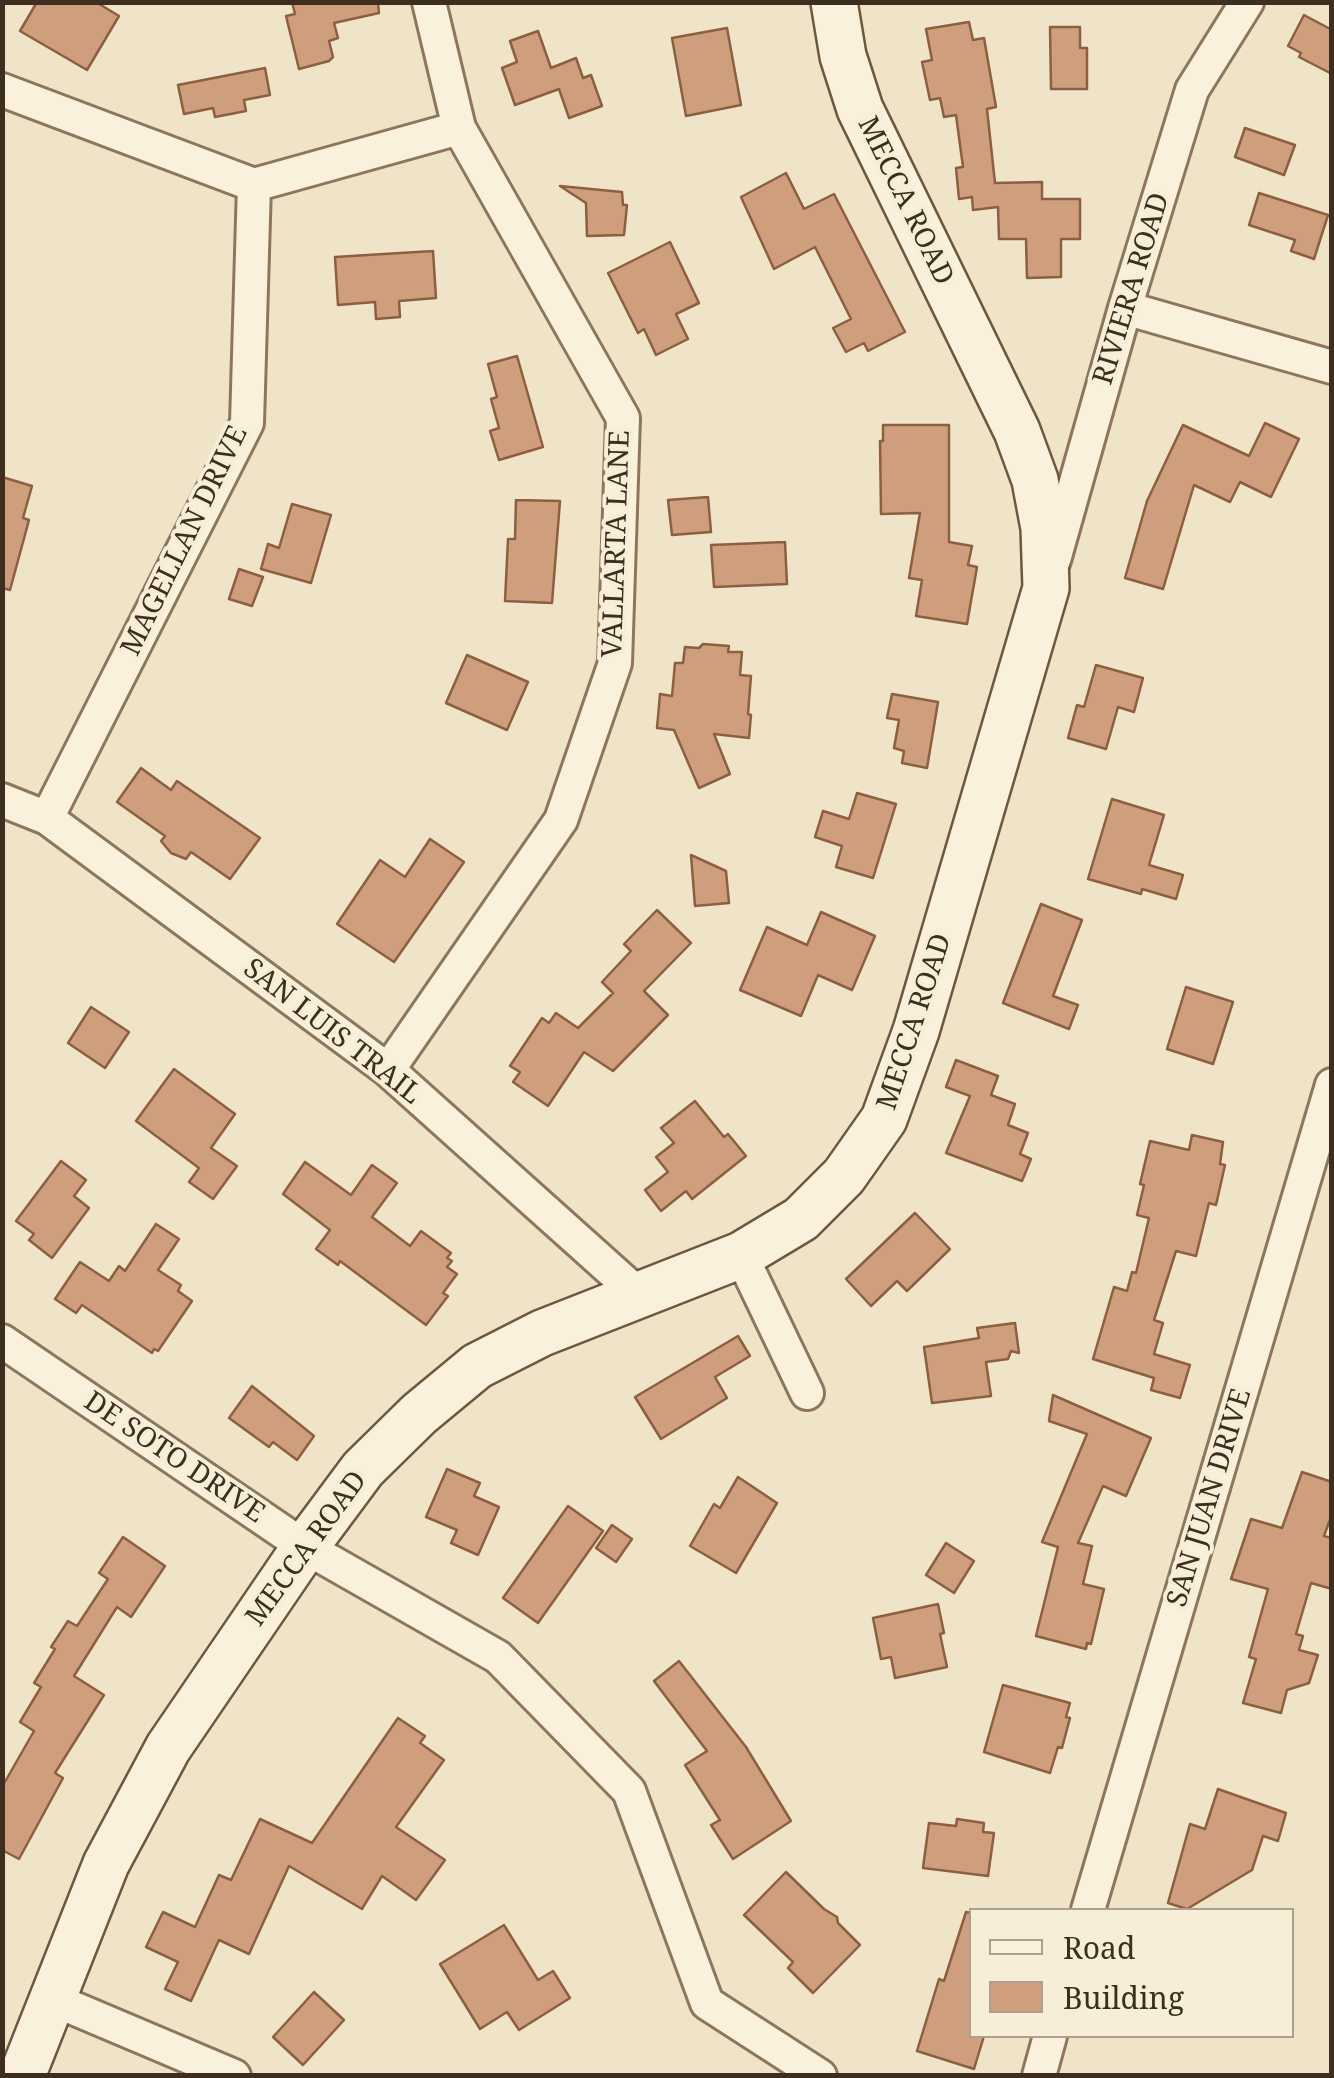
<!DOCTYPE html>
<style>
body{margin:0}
#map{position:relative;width:1334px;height:2078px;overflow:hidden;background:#f0e4c8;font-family:"Noto Serif",serif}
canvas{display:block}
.frame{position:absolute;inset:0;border:5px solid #3d2e20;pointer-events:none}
.legend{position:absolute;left:969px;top:1908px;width:325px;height:130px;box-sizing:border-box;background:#f7eed8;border:2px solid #ada18e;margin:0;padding:12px 18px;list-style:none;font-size:30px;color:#3d2e20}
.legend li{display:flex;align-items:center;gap:20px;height:50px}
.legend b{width:50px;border:2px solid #ada18e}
</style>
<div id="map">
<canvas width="1334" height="2078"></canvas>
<div class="frame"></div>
<ul class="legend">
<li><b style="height:12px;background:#faf1dc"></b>Road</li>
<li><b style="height:28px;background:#cf9f7d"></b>Building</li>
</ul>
</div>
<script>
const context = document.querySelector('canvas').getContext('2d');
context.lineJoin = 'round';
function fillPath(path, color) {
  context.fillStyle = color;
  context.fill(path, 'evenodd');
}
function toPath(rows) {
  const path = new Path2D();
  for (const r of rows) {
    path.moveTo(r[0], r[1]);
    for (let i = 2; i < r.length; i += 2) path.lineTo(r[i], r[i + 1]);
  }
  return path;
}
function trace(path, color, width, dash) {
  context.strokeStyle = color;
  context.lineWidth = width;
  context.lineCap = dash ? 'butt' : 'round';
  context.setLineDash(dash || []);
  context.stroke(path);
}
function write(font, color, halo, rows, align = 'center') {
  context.font = font + ' "Noto Serif",serif';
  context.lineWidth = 8;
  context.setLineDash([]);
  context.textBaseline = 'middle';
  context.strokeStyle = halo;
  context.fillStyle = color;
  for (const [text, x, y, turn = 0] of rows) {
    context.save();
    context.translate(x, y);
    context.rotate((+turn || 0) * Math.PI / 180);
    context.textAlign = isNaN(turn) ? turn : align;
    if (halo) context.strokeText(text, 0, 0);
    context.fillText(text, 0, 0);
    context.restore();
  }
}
const building = toPath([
 [37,2,96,2,119,16,87,70,20,31,37,2],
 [292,2,378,2,379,13,334,23,338,38,329,41,333,57,329,61,299,69,286,16,295,14,292,2],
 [1304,15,1332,30,1332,74,1299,57,1301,53,1288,46,1304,15],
 [969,22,973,40,984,38,996,107,987,109,995,183,1042,182,1042,199,1080,199,1080,239,1061,239,1061,277,1027,278,1026,239,999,239,998,207,973,210,972,197,959,199,956,168,963,167,956,115,944,117,940,98,930,100,922,62,932,60,926,29,969,22],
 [1050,27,1080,27,1080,48,1087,48,1087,89,1051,89,1050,27],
 [727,28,741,105,686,116,672,38,727,28],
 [538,31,551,68,576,58,583,78,591,75,602,106,569,118,559,89,515,105,502,68,517,62,510,41,538,31],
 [265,68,270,95,244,100,246,111,215,117,213,108,184,114,178,85,265,68],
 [1245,128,1295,145,1284,175,1235,157,1245,128],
 [786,173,804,209,834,194,905,332,868,351,864,343,846,352,833,328,851,319,815,247,774,269,741,197,786,173],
 [560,186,622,192,623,205,627,205,624,235,587,236,586,203,560,186],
 [1259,193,1328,215,1314,259,1291,251,1295,240,1249,225,1259,193],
 [670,242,699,303,676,314,688,339,656,355,644,329,638,333,608,273,670,242],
 [433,251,436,298,399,301,400,317,376,319,375,302,338,305,335,257,433,251],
 [517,356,543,447,499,460,490,431,499,428,491,399,497,397,488,364,517,356],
 [1265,423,1299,439,1271,497,1240,482,1230,502,1194,485,1163,589,1125,578,1147,501,1183,425,1249,456,1265,423],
 [883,425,949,425,949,542,972,546,968,565,977,567,967,624,916,616,922,580,909,578,920,513,881,514,880,441,883,441,883,425],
 [2,477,32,486,23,518,29,520,10,590,2,588,2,477],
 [708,497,711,532,672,535,668,500,708,497],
 [516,500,560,501,552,603,505,601,508,539,515,539,516,500],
 [292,504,331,515,311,583,261,569,268,544,279,548,292,504],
 [785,542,787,584,714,587,711,545,785,542],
 [239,569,263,577,252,606,229,599,239,569],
 [703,644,729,646,728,652,742,652,740,675,751,676,748,714,751,715,749,738,714,734,730,774,699,788,674,730,657,728,660,694,672,696,675,663,683,663,685,647,699,648,703,644],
 [467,655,528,682,507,730,446,703,467,655],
 [1096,665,1143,678,1134,712,1118,707,1106,749,1068,738,1077,705,1084,707,1096,665],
 [892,694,938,702,927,768,902,763,904,751,894,748,899,720,887,718,892,694],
 [141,768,171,790,177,781,260,838,230,879,191,852,186,859,171,853,161,841,165,836,117,802,141,768],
 [857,793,896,804,873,878,836,867,842,846,815,837,823,811,849,819,857,793],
 [1112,799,1164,815,1149,865,1183,875,1176,899,1142,889,1141,894,1088,879,1112,799],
 [430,839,464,862,394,962,337,924,380,860,405,877,430,839],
 [691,855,726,871,729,903,695,906,691,855],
 [1041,904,1082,920,1053,996,1078,1005,1069,1029,1003,1003,1041,904],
 [657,910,691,943,644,991,668,1015,613,1071,584,1052,548,1106,513,1082,520,1072,510,1066,542,1018,549,1023,556,1013,578,1028,613,993,602,982,631,951,624,944,657,910],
 [821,912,875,936,852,990,818,975,801,1016,740,990,767,927,807,945,821,912],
 [1186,987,1233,1002,1213,1064,1167,1049,1186,987],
 [91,1007,129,1032,105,1068,68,1043,91,1007],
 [956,1060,998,1076,991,1095,1015,1104,1008,1125,1028,1133,1020,1154,1031,1159,1022,1181,946,1153,970,1096,946,1087,956,1060],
 [174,1069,235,1114,211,1148,237,1166,213,1199,189,1182,199,1168,136,1121,174,1069],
 [695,1101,724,1137,728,1134,746,1156,692,1199,686,1191,661,1211,645,1190,668,1172,656,1157,674,1143,661,1128,695,1101],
 [1192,1135,1223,1142,1220,1164,1225,1165,1216,1205,1209,1203,1196,1256,1176,1251,1154,1320,1163,1323,1154,1354,1190,1365,1180,1398,1151,1390,1154,1378,1093,1359,1114,1287,1127,1291,1132,1272,1136,1273,1149,1218,1137,1215,1144,1185,1140,1184,1150,1141,1189,1150,1192,1135],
 [61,1161,86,1180,74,1196,89,1208,52,1258,29,1240,34,1234,16,1221,61,1161],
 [305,1162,351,1195,372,1165,397,1183,372,1217,410,1246,421,1231,451,1253,447,1258,452,1261,447,1267,457,1274,443,1293,448,1296,426,1325,340,1261,338,1265,316,1249,330,1230,283,1194,305,1162],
 [915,1213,950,1249,907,1291,897,1281,871,1306,846,1279,915,1213],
 [156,1224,179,1239,158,1270,181,1285,178,1291,192,1301,158,1351,154,1349,152,1353,82,1305,76,1313,55,1299,80,1262,109,1281,119,1266,125,1271,156,1224],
 [1015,1323,1019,1353,1011,1351,1008,1359,986,1362,991,1396,932,1403,924,1347,979,1338,977,1328,1015,1323],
 [738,1336,750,1356,715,1377,727,1398,661,1439,635,1397,738,1336],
 [252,1386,314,1436,297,1460,273,1442,269,1447,229,1418,252,1386],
 [1053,1395,1151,1438,1126,1496,1103,1486,1078,1543,1092,1546,1083,1584,1104,1589,1091,1644,1087,1643,1086,1649,1036,1636,1058,1547,1042,1542,1087,1434,1049,1421,1053,1395],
 [447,1469,480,1483,474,1496,499,1507,478,1555,451,1543,457,1530,426,1517,447,1469],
 [1302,1472,1332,1482,1332,1514,1324,1536,1332,1538,1332,1589,1311,1583,1296,1634,1303,1636,1299,1650,1318,1655,1309,1683,1287,1690,1281,1713,1243,1703,1256,1659,1249,1657,1268,1589,1231,1579,1251,1519,1282,1528,1302,1472],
 [738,1477,777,1503,736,1573,690,1546,714,1504,720,1508,738,1477],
 [568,1506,603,1531,538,1623,503,1598,568,1506],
 [612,1525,632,1539,616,1562,596,1548,612,1525],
 [123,1537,165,1566,131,1617,117,1607,74,1676,104,1695,55,1773,63,1778,19,1859,2,1850,2,1787,34,1731,20,1722,41,1687,34,1683,55,1649,51,1647,68,1621,77,1626,108,1579,99,1573,123,1537],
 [946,1543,974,1561,954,1593,926,1575,946,1543],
 [938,1604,944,1633,940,1634,947,1667,895,1678,891,1657,881,1659,873,1618,938,1604],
 [679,1661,746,1747,791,1821,733,1859,711,1825,720,1820,685,1765,707,1751,654,1681,679,1661],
 [1003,1685,1070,1703,1066,1717,1070,1718,1062,1748,1058,1747,1050,1773,984,1752,1003,1685],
 [398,1718,425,1736,420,1743,444,1760,396,1827,445,1860,416,1900,382,1876,362,1909,289,1866,249,1954,219,1940,191,2001,165,1989,178,1962,146,1947,163,1912,195,1927,219,1875,231,1880,260,1819,312,1843,398,1718],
 [1218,1789,1286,1813,1278,1841,1263,1836,1252,1870,1187,1909,1168,1903,1190,1824,1205,1829,1218,1789],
 [957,1819,984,1823,983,1832,994,1833,988,1876,923,1868,929,1823,956,1826,957,1819],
 [786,1872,824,1909,837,1917,838,1923,860,1945,813,1993,788,1968,793,1962,744,1915,786,1872],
 [966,1912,972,1913,972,2036,984,2036,974,2069,917,2051,939,1979,944,1981,966,1912],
 [504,1925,538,1980,553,1971,570,1998,519,2030,507,2012,480,2029,440,1964,504,1925],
 [314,1992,344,2020,303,2065,273,2037,314,1992]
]);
fillPath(building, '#cf9f7d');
trace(building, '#8d5f41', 2.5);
const street = toPath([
 [2,90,254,185,459,128],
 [1125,308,1332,367],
 [1054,560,1125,308,1192,90,1247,2],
 [2,800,47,818,388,1070,639,1295],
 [47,818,247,423,254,185],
 [388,1070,561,820,615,663,623,418,459,128,429,2],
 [741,1255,807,1393],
 [2,1341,305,1547,498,1657,629,1791,707,2003,820,2076],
 [1088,1910,1332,1085],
 [52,1999,234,2076],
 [1039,2076,1050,2036]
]);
const secondary = toPath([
 [22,2076,106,1864,168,1748,305,1547,363,1469,419,1414,477,1366,542,1333,741,1255,801,1219,844,1176,884,1119,916,1031,1046,588,1044,528,1035,480,1017,431,860,109,843,56,834,2]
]);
trace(street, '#8d765c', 38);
trace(secondary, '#6f573f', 50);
trace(street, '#faf1dc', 32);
trace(secondary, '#faf1dc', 45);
write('28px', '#3d2e20', '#f7eed8', [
 ["MECCA ROAD",905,201,64],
 ["RIVIERA ROAD",1132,289,-73],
 ["MAGELLAN DRIVE",185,541,-64],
 ["VALLARTA LANE",617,544,-88],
 ["MECCA ROAD",915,1022,-72],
 ["SAN LUIS TRAIL",332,1032,38],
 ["DE SOTO DRIVE",174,1458,34],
 ["SAN JUAN DRIVE",1210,1498,-73],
 ["MECCA ROAD",307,1549,-54]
]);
</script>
